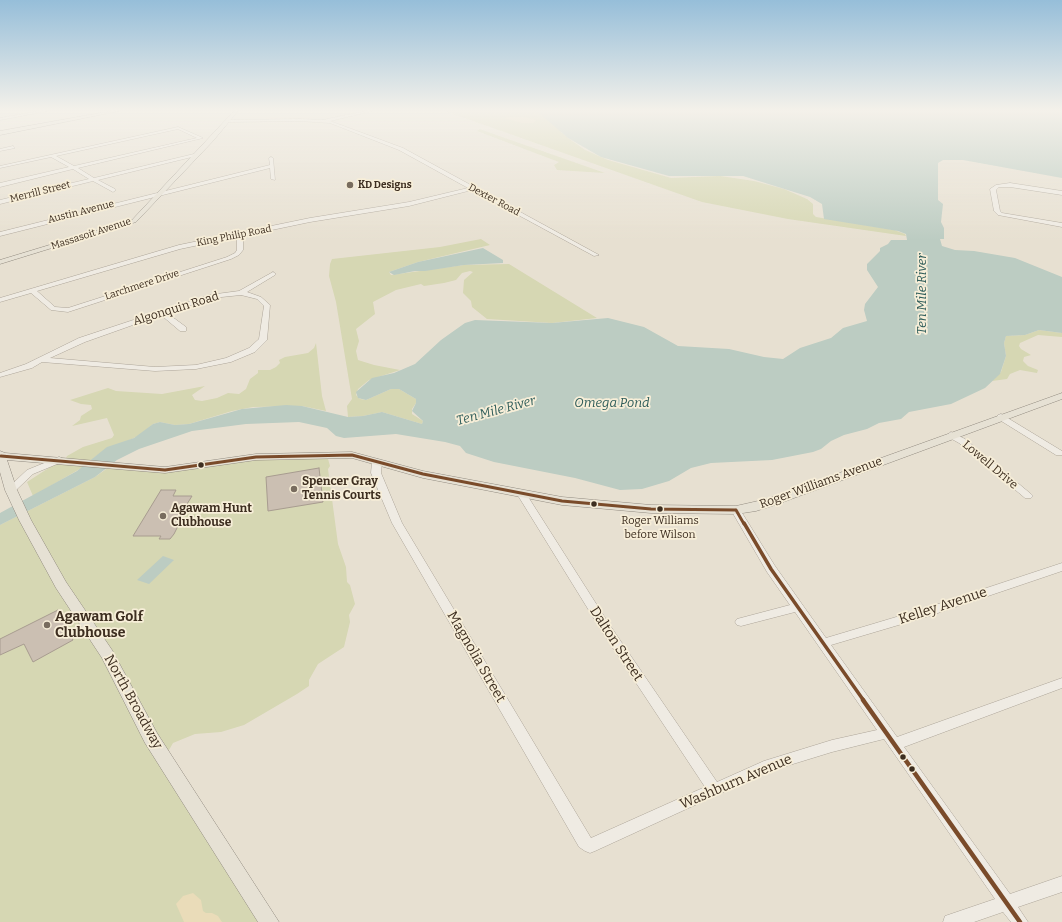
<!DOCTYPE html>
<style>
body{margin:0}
canvas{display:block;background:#e7e0d1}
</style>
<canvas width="1062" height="922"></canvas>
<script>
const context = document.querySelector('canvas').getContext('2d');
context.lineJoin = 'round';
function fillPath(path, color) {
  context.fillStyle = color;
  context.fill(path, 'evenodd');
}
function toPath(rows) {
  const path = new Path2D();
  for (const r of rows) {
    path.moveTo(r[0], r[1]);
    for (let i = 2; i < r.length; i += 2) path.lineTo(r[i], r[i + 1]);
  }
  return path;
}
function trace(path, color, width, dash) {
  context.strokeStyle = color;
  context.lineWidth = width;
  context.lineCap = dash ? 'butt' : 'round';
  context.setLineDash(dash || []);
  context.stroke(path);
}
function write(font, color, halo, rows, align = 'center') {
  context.font = font + ' Bitter,serif';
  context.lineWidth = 3.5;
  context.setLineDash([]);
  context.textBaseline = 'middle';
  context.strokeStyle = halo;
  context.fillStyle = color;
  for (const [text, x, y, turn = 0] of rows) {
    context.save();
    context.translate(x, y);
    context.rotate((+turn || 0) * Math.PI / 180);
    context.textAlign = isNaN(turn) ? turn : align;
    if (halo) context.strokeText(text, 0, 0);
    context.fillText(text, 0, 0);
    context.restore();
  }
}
fillPath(toPath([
 [445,111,548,111,561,132,568,138,585,150,608,160,671,178,720,176,754,181,784,189,807,199,813,204,813,214,816,217,894,230,905,234,906,236,788,219,702,202],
 [480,129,485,131,605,173,557,170,554,165,559,162,477,131],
 [481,239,490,245,418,262,389,272,391,275,464,265,509,264,597,318,552,323,487,319,472,307,471,301,463,293,464,280,473,272,470,271,462,273,456,280,444,283,424,286,421,284,396,290,373,302,375,314,356,329,359,341,356,351,358,360,374,365,400,370,369,380,358,389,356,395,360,399,366,400,391,389,399,389,416,399,416,403,412,409,412,414,423,421,422,424,382,412,363,416,348,417,347,406,352,399,336,302,329,276,330,264,332,259,440,247],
 [1039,330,1062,333,1062,337,1038,335,1020,343,1019,346,1021,349,1031,355,1024,357,1023,361,1028,366,1038,370,1037,373,1020,370,1010,374,1007,379,992,381,1001,372,1006,356,1004,343,1006,336,1025,335],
 [316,343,322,396,326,411,302,406,253,407,232,411,189,424,175,425,160,422,153,424,140,435,96,456,85,466,33,496,27,482,61,460,65,460,67,456,83,447,112,438,114,435,107,418,72,426,80,420,81,416,92,409,91,405,81,404,70,400,108,388,116,391,162,394,205,386,192,395,195,400,202,401,217,398,228,393,239,394,246,389,250,379,258,373,258,370,270,370,276,367,280,363,279,360,285,357,308,353,314,348],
 [327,455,330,466,328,469,338,544,346,567,347,582,350,585,355,604,349,615,350,622,344,647,318,664,309,680,309,686,297,694,244,725,221,732,195,734,173,743,165,757,271,922,0,922,0,525,95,477,112,465,170,468,226,459]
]), '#d6d7b3');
fillPath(toPath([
 [511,117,524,117,536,120,533,123,522,123,504,118],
 [193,893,201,900,203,911,206,913,212,913,218,916,222,922,184,922,176,904,183,896]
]), '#eadcb9');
fillPath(toPath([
 [534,111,1062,111,1062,178,963,160,943,160,938,163,938,200,943,204,941,222,944,228,944,239,940,239,942,246,955,250,974,251,1015,258,1062,277,1062,333,1039,330,1025,335,1006,336,1004,343,1006,356,1000,374,985,388,951,404,909,412,901,419,879,423,867,429,844,435,831,441,821,449,813,452,772,460,711,463,691,468,669,481,642,489,620,490,575,478,494,462,466,453,460,446,445,442,396,434,344,438,336,436,327,428,299,422,246,424,192,431,139,449,117,460,95,477,0,525,0,513,77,471,107,447,134,438,153,424,160,422,175,425,189,424,242,409,286,405,302,406,348,417,363,416,382,412,422,424,423,421,412,411,416,403,416,399,399,389,391,389,366,400,358,398,356,392,372,378,394,373,415,364,441,340,465,323,475,320,552,323,608,318,644,327,678,346,729,349,764,357,783,359,800,348,831,338,843,328,867,321,864,310,865,304,878,287,867,270,867,264,880,251,880,248,888,244,891,240,907,240,906,234,898,231,824,219,822,204,810,197,743,176,669,176,601,157,568,138,539,113],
 [483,248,503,260,503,263,464,265,425,271,415,271,394,275,389,272,418,262],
 [163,556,174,560,149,584,137,580]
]), '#bcccc2');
const building = toPath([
 [319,468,323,502,268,511,266,477,319,468],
 [161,490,176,490,173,496,192,496,182,512,177,522,180,522,174,534,170,539,159,539,161,536,133,536,161,490],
 [58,610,73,640,33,662,24,644,0,655,0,639,58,610]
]);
fillPath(building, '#cbbfb2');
trace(building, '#a89c90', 1);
const minor = toPath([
 [40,111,47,111,0,120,0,118,40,111],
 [366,111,372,111,330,121,403,148,599,255,594,256,472,190,409,206,310,222,243,236,243,250,239,255,231,259,68,312,51,310,31,293,0,302,0,298,179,245,310,218,409,202,468,188,399,150,330,123,300,121,227,122,225,121,227,120,300,119,325,120,327,119,366,111],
 [237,237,237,250,235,253,227,257,68,308,55,307,37,291,180,249,237,237],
 [178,127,203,138,78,168,94,178,198,153,200,155,98,180,115,189,116,190,113,192,93,181,0,204,0,200,89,179,73,169,0,187,0,183,69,167,51,157,0,168,0,166,178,127],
 [178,129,197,138,74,166,56,156,178,129],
 [13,146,15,148,0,151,0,149,13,146],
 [271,157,273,158,275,180,271,179,270,168,0,236,0,232,270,165,269,158,271,157],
 [1010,183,1062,191,1062,195,1010,187,999,187,996,190,1000,211,1002,213,1062,223,1062,227,998,215,994,211,990,189,996,185,1010,183],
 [273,272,276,274,275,275,247,292,261,297,270,305,267,340,255,352,231,362,196,369,155,371,42,362,32,368,0,377,0,373,26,364,79,338,209,295,239,291,273,272],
 [241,295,257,299,264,306,259,339,249,348,226,358,196,365,155,367,50,358,85,342,161,315,180,331,186,331,186,327,167,313,212,298,241,295],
 [1001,414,1062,451,1062,455,1056,455,998,419,997,417,998,415,1001,414],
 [951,432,965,439,1031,494,1033,496,1031,498,1025,498,959,443,948,437,947,435,951,432],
 [59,457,62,458,63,460,62,462,33,474,14,492,8,492,6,490,8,488,27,470,59,457],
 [377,459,382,462,381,473,402,523,591,838,705,787,601,630,517,494,519,492,525,492,609,624,717,782,764,761,832,740,877,730,795,612,741,626,737,625,735,622,737,619,790,605,767,572,731,510,733,508,739,508,775,566,826,638,923,609,1062,563,1062,571,929,616,831,645,897,737,1062,678,1062,688,904,747,1010,894,1062,876,1062,892,1018,907,1028,922,1011,922,1003,912,974,922,943,922,945,916,995,899,884,739,832,752,767,772,595,851,590,853,585,851,579,847,392,523,371,473,372,462,377,459]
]);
const major = toPath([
 [111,111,119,111,0,135,0,131,111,111],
 [234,111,238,111,213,141,136,222,0,264,0,260,132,220,234,111],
 [1062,393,1062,399,775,505,756,511,736,514,651,513,562,505,423,478,352,458,256,460,165,473,7,460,17,490,31,520,66,582,112,650,157,733,279,922,258,922,145,743,102,658,56,588,19,520,5,490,0,472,0,451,5,453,165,467,256,454,352,452,423,471,562,497,651,505,736,506,767,499,1062,393]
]);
trace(minor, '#ada599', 1);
trace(major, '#928b80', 1);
fillPath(minor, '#efebe3');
fillPath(major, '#e6e1d4');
trace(toPath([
 [1,456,165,470,256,457,352,455,423,474,562,501,651,509,736,510],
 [736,510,744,524]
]), '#7a4b2a', 3);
trace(toPath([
 [744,523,771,569,864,701]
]), '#7a4b2a', 3.5);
trace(toPath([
 [863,700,1020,922]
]), '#7a4b2a', 4.5);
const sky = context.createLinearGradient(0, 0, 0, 240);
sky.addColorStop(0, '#96bed9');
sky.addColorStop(0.46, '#f4f1ea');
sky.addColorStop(1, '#f4f1ea00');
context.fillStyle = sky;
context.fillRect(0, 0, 1062, 240);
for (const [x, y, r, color] of [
 [350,185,4,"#786c5e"],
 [201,465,3.5,"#3d2e20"],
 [294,489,4,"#786c5e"],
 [594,504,3.5,"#3d2e20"],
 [660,509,3.5,"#3d2e20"],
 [163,516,4,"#786c5e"],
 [47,625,4,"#786c5e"],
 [903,757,3.5,"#3d2e20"],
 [912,769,3.5,"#3d2e20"]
]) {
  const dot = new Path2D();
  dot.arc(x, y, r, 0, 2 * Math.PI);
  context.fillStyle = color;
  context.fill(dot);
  trace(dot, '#f7eed8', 1.5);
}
write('bold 10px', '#3d2e20', '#f7eed8', [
 ["KD Designs",358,185]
], 'left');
write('10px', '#3d2e20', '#f7eed8', [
 ["Merrill Street",40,192,-14],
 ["Dexter Road",494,200,28],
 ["Austin Avenue",81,212,-14],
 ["Massasoit Avenue",91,234,-18],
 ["King Philip Road",234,236,-11],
 ["Larchmere Drive",142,285,-18]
]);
write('11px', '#3d2e20', '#f7eed8', [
 ["Roger Williams",660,521],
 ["before Wilson",660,535]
]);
write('12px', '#3d2e20', '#f7eed8', [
 ["Algonquin Road",176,309,-17],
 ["Lowell Drive",990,465,40],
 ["Roger Williams Avenue",821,483,-20]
]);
write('bold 12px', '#3d2e20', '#f7eed8', [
 ["Spencer Gray",302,482],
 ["Tennis Courts",302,496],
 ["Agawam Hunt",171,509],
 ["Clubhouse",171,523]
], 'left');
write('italic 13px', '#2f5d5a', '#f7eed8', [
 ["Ten Mile River",922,294,-90],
 ["Omega Pond",612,403],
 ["Ten Mile River",496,411,-15]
]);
write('14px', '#3d2e20', '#f7eed8', [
 ["Kelley Avenue",943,606,-18],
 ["Dalton Street",616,644,57],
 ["Magnolia Street",476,657,60],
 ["North Broadway",133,702,61],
 ["Washburn Avenue",736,782,-23]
]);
write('bold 14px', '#3d2e20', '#f7eed8', [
 ["Agawam Golf",55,617],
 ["Clubhouse",55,633]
], 'left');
</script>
